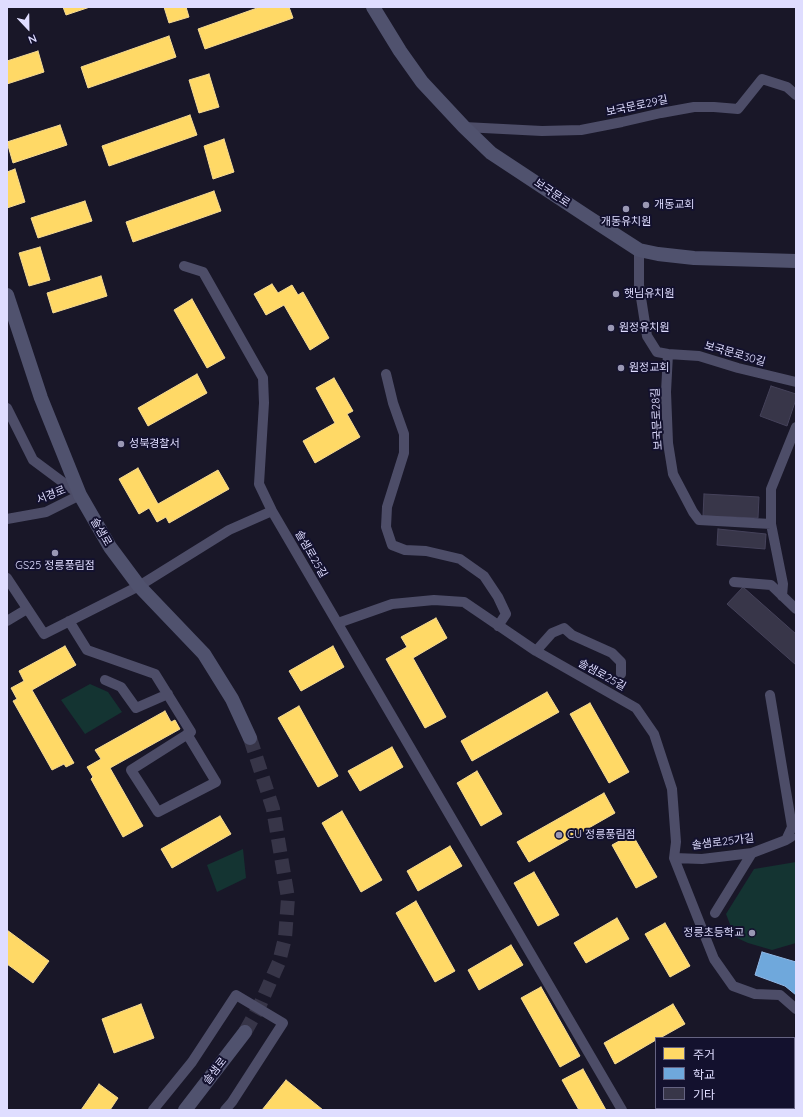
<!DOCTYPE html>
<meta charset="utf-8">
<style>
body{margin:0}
#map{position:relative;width:803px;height:1117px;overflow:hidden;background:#191728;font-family:Quicksand,"Noto Sans KR",sans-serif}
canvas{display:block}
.frame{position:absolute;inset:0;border:8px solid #dfddff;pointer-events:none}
.legend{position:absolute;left:655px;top:1037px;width:140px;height:72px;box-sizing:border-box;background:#13112e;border:1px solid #656382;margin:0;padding:5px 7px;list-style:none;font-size:12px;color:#dfddff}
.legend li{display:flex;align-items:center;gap:8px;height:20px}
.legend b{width:20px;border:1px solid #656382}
.north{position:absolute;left:8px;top:8px;width:40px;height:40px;-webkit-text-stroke:3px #13112e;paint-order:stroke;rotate:158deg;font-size:11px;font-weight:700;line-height:16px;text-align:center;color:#dfddff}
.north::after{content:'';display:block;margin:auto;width:14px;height:18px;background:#dfddff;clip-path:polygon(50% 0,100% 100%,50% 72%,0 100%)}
</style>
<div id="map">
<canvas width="803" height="1117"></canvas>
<div class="frame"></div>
<ul class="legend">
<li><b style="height:11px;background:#ffd966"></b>주거</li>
<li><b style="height:11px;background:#6fa8dc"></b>학교</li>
<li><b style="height:11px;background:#383649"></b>기타</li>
</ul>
<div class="north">N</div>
</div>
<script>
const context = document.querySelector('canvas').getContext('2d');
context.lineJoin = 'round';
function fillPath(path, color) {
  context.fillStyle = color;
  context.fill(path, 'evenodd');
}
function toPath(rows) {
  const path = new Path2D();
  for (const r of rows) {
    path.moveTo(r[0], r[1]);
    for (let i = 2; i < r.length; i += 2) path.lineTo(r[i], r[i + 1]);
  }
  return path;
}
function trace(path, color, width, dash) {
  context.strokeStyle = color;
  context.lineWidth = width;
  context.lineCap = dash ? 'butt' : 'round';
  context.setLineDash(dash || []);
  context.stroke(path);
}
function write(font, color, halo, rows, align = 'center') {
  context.font = font + ' Quicksand,"Noto Sans KR",sans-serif';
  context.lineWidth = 4;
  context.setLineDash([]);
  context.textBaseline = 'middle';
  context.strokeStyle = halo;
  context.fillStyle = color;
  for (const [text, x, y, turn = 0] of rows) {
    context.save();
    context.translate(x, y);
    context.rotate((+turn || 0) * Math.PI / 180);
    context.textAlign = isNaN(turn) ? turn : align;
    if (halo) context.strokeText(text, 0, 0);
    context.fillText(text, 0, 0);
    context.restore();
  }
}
fillPath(toPath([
 [90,684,108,692,122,712,85,734,61,700],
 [243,849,246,878,217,892,207,865],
 [796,862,796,943,772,950,748,943,735,937,726,914,754,869]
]), '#143432');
const homes = toPath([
 [63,7,90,7,66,15,63,7],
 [164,7,186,7,189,17,169,23,164,7],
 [260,7,289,7,293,18,205,49,198,29,260,7],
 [169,36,176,57,88,88,81,67,169,36],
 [38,51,44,72,7,84,7,61,38,51],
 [209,74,219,107,199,113,189,80,209,74],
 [190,115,197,135,109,166,102,146,190,115],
 [60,125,67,145,13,163,7,142,60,125],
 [224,139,234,172,213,179,204,146,224,139],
 [15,169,25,202,7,208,7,172,15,169],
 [214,191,221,211,133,242,126,222,214,191],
 [85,201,92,221,38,238,31,218,85,201],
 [40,247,50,280,29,286,19,253,40,247],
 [101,276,107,296,53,313,47,293,101,276],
 [272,284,278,293,292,285,298,295,303,292,329,338,310,350,284,305,266,315,254,294,272,284],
 [192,299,225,358,207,368,174,310,192,299],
 [197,374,207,393,148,426,138,408,197,374],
 [334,378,353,411,347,414,360,437,315,463,303,441,335,423,316,388,334,378],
 [138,468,158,504,218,470,229,489,169,523,166,517,157,522,149,508,139,514,119,479,138,468],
 [436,618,447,638,413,658,446,717,425,728,386,659,407,647,401,637,436,618],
 [65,646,76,665,32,690,74,763,66,767,64,764,52,770,13,701,17,699,11,688,24,681,19,671,65,646],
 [333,646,344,667,301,691,289,671,333,646],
 [547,692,559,712,472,761,461,741,547,692],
 [590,703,629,772,609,783,570,714,590,703],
 [299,706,338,776,318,787,278,718,299,706],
 [165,711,171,722,175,720,180,729,110,768,143,826,123,837,91,779,93,777,87,767,101,759,95,750,165,711],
 [392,747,403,767,360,791,348,771,392,747],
 [477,771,502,814,481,826,457,783,477,771],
 [604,793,615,813,529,862,517,842,604,793],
 [342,811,382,880,361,892,322,823,342,811],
 [220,816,231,834,172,868,161,849,220,816],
 [632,834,657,877,636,888,612,845,632,834],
 [450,846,462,866,418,891,407,871,450,846],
 [534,872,559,915,538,926,514,883,534,872],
 [416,901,455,971,435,982,396,913,416,901],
 [617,918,629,939,586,963,574,943,617,918],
 [665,923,690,966,670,977,645,934,665,923],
 [7,930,49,961,33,983,7,964,7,930],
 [511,945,523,965,479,990,468,970,511,945],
 [541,987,580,1056,560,1067,521,998,541,987],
 [141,1004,154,1038,114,1053,102,1019,141,1004],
 [673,1004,685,1024,660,1038,656,1038,656,1040,615,1064,604,1043,673,1004],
 [583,1069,606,1110,579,1110,562,1080,583,1069],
 [286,1080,323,1110,262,1110,286,1080],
 [99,1084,118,1098,110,1110,81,1110,99,1084],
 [677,1108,716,1108,717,1110,673,1110,677,1108]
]);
fillPath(homes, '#ffd966');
trace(homes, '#f5da94', 1);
const schools = toPath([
 [762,952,796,962,796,995,785,986,755,975,762,952]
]);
fillPath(schools, '#6fa8dc');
trace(schools, '#91b8e6', 1);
const building = toPath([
 [771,386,796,394,796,399,787,426,760,416,771,386],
 [704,494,759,497,758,518,703,516,704,494],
 [718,529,766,534,765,549,717,545,718,529],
 [743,587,796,634,796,665,727,604,743,587]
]);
fillPath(building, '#383649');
trace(building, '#45425a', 1);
trace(toPath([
 [245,1032,259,1007,279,962,285,938,288,898,273,809,250,738]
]), '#373548', 14, [14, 7]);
trace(toPath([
 [464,127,542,131,581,130,622,122,661,113,694,107,714,107,738,109,762,79,787,87,796,95],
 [639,250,639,285,647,336,657,352,668,354,699,356,738,368,796,382],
 [184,266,203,272,263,378,264,403,259,484,272,511,622,1110],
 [668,354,666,392,668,443,673,474,693,512,699,520,771,524],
 [386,374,393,403,404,434,404,453,387,507,386,527,392,545,405,550,426,551,460,559,484,576,498,597,506,614,498,626],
 [7,408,33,460,80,495,46,512,7,519],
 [7,578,44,634,139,586,229,530,272,511],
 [734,582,771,585,796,609],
 [782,596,783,584,771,524,771,489,796,427],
 [7,621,27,609],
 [69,621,87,650,155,674,191,732,131,770,158,812,216,782,187,734],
 [338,623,392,604,434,600,464,602,536,651,636,708,654,734,672,789,676,842,674,858,714,959,733,986,755,994,780,995,796,1009],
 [536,651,552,633,564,628,572,635,612,653,621,662,621,674],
 [105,680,121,687,136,708,168,694],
 [770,695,792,827,786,840],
 [674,858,702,859,752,853,786,840,791,837],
 [715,913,752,853],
 [153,1110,192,1062,236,995,283,1023,232,1102,225,1110],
 [787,1110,791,1108]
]), '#4d4d68', 10);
trace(toPath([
 [373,7,400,51,422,82,464,127,491,153,588,217,639,250,658,254,694,258,796,261],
 [7,295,41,398,80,495,110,547,139,586,204,654,232,699,250,738],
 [185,1110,245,1032]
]), '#50526e', 14);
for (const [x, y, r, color] of [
 [646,205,4,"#9a98b4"],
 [626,209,4,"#9a98b4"],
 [616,294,4,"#9a98b4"],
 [611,328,4,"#9a98b4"],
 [621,368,4,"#9a98b4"],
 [121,444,4,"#9a98b4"],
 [55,553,4,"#9a98b4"],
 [559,835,4,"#9a98b4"],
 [752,933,4,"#9a98b4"]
]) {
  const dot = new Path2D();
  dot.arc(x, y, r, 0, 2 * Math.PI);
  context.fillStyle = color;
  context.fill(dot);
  trace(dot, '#13112e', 1.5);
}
write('11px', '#dfddff', '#13112e', [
 ["보국문로29길",637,106,-12],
 ["보국문로",552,193,34],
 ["보국문로30길",735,354,16],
 ["보국문로28길",657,419,-93],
 ["서경로",51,495,-22],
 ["솔샘로",101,532,60],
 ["솔샘로25길",311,554,60],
 ["솔샘로25길",602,675,29],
 ["솔샘로25가길",723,842,-7],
 ["솔샘로",215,1071,-52]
]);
write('11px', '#dfddff', '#13112e', [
 ["개동교회",654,205],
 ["개동유치원",626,222,"center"],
 ["햇님유치원",624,294],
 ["원정유치원",619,328],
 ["원정교회",629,368],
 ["성북경찰서",129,444],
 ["GS25 정릉풍림점",55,566,"center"],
 ["CU 정릉풍림점",567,835],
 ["정릉초등학교",744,933,"right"]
], 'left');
</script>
